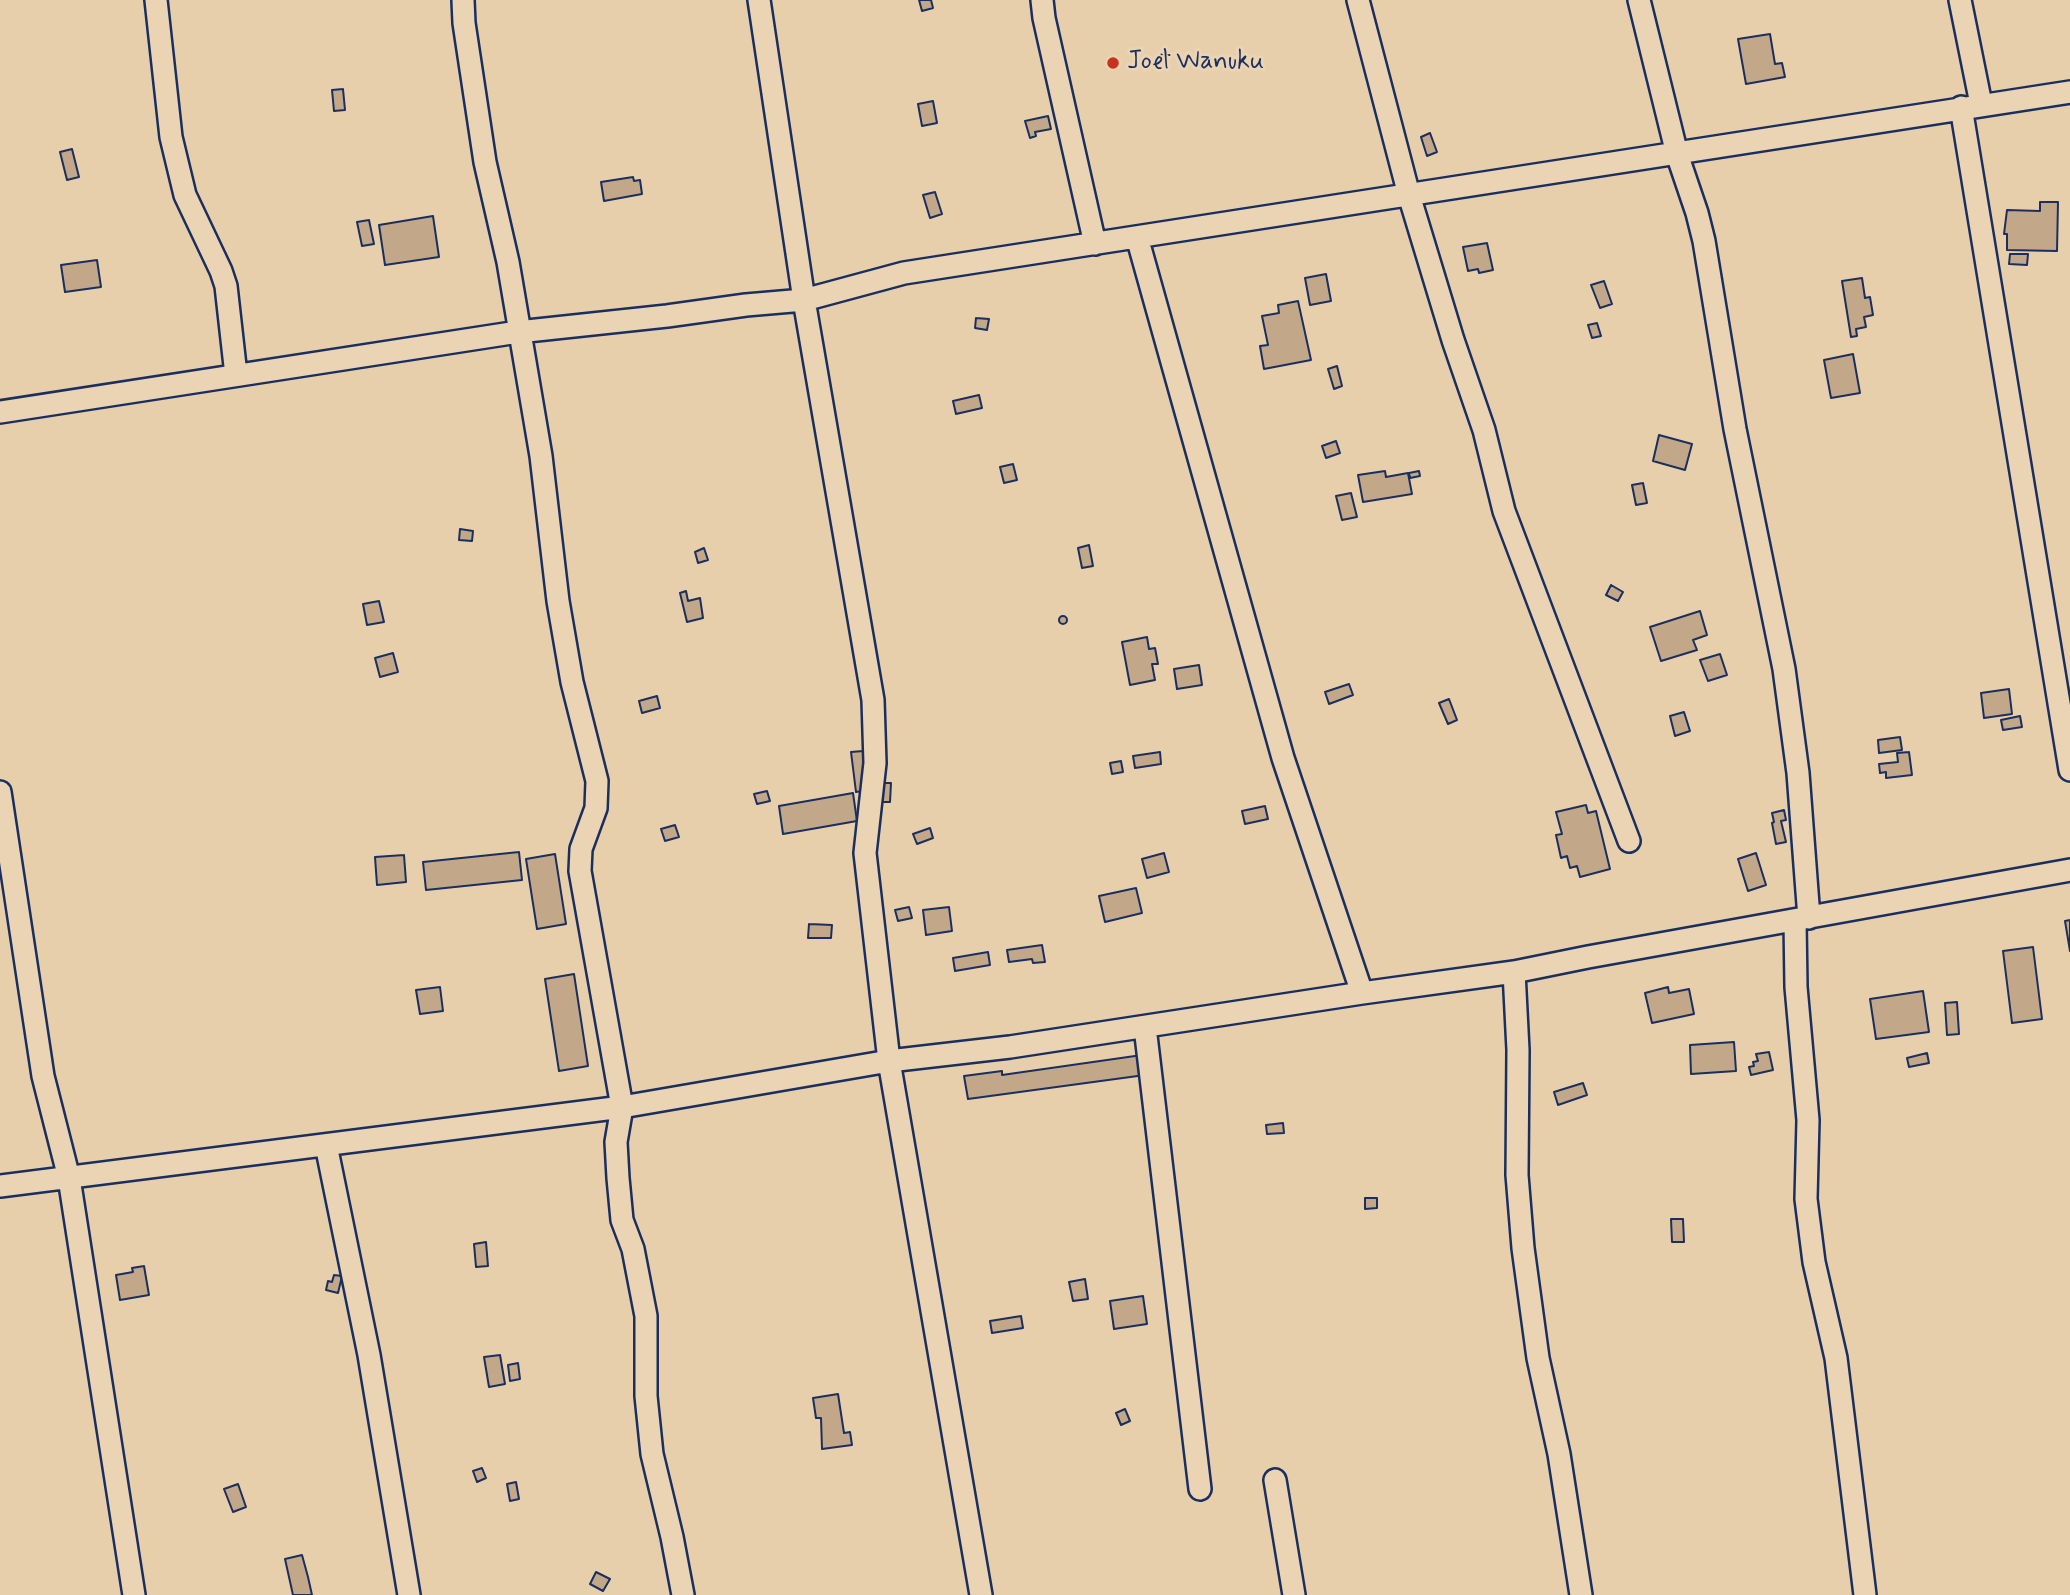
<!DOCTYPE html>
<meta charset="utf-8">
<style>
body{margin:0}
canvas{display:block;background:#e8cfac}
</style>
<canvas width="2070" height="1595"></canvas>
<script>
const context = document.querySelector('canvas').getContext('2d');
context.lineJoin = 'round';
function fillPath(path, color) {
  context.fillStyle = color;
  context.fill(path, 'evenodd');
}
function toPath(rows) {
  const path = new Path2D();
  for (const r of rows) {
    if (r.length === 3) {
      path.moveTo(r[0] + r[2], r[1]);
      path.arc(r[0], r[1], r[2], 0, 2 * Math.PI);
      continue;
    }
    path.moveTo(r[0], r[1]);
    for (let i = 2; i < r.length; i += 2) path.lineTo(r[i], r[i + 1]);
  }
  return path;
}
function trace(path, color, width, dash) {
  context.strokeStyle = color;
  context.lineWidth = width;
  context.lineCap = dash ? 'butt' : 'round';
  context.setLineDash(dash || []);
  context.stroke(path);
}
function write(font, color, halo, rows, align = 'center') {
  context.font = font + ' Mynerve,sans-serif';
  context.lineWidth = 6;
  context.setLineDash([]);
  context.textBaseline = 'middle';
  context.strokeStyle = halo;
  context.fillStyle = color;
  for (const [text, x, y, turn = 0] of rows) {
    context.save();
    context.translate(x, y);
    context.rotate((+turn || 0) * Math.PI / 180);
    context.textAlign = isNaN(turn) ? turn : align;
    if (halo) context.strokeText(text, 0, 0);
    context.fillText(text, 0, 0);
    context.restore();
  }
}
const building = toPath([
 [919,0,931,0,933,8,922,11,919,0],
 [1770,34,1775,64,1782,63,1785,77,1746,84,1738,39,1770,34],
 [343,89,345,110,334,111,332,90,343,89],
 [933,101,937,123,922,126,918,104,933,101],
 [1048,116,1051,129,1035,132,1036,136,1030,138,1025,121,1048,116],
 [1430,133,1437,152,1427,156,1421,137,1430,133],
 [72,149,79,177,67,180,60,152,72,149],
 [633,177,634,181,640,180,642,194,604,201,601,182,633,177],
 [935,192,942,214,930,218,923,195,935,192],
 [2040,202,2058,202,2057,251,2007,250,2007,234,2004,234,2007,210,2040,211,2040,202],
 [433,216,439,257,385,265,379,225,433,216],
 [369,220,374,244,362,246,357,222,369,220],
 [1487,243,1493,270,1479,273,1478,269,1468,271,1463,247,1487,243],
 [2010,254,2028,254,2027,265,2009,264,2010,254],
 [97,260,101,287,65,292,61,265,97,260],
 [1326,274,1331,301,1310,305,1305,278,1326,274],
 [1862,278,1865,298,1870,297,1873,315,1864,317,1866,327,1856,329,1857,336,1851,337,1842,281,1862,278],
 [1604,281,1612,304,1600,308,1591,285,1604,281],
 [1298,301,1311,360,1264,369,1260,346,1268,345,1262,316,1279,313,1278,305,1298,301],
 [976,318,989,319,987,330,975,328,976,318],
 [1597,323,1601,336,1592,338,1588,325,1597,323],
 [1853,354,1860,393,1831,398,1824,360,1853,354],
 [1337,366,1342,386,1334,389,1328,369,1337,366],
 [979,395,982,408,956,414,953,401,979,395],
 [1659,435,1692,444,1685,470,1653,461,1659,435],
 [1336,441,1340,453,1326,458,1322,446,1336,441],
 [1013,464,1017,480,1004,483,1000,467,1013,464],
 [1385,471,1386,477,1408,473,1412,494,1363,502,1358,475,1385,471],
 [1419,471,1420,476,1410,478,1409,473,1419,471],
 [1643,483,1647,503,1636,505,1632,485,1643,483],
 [1351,493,1357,517,1342,520,1336,496,1351,493],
 [460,529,473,531,472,541,459,540,460,529],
 [1089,545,1093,566,1082,568,1078,548,1089,545],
 [704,548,708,560,698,563,695,552,704,548],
 [1611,585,1623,592,1618,601,1606,595,1611,585],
 [686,591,688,601,700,598,703,618,687,622,680,593,686,591],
 [379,601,384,622,367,625,363,604,379,601],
 [1700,611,1707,635,1693,640,1697,650,1661,661,1650,627,1700,611],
 [1063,620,4],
 [1147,637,1149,649,1155,648,1158,664,1152,664,1155,680,1130,685,1122,642,1147,637],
 [393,653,398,672,380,677,375,658,393,653],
 [1720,654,1727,675,1708,681,1700,660,1720,654],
 [1199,665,1202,685,1177,689,1174,669,1199,665],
 [1349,684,1353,695,1329,704,1325,692,1349,684],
 [2009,689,2012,714,1984,718,1981,693,2009,689],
 [657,696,660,708,642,713,639,701,657,696],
 [1449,699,1457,720,1448,724,1439,703,1449,699],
 [1684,712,1690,731,1675,736,1670,716,1684,712],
 [2020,716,2022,727,2003,730,2001,720,2020,716],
 [1900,737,1902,750,1879,753,1878,740,1900,737],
 [863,751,868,790,856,792,851,752,863,751],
 [1160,752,1161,764,1135,768,1133,756,1160,752],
 [1909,752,1912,775,1886,778,1886,772,1880,773,1879,764,1898,762,1897,753,1909,752],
 [1121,761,1123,772,1112,774,1110,763,1121,761],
 [880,783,891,783,890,802,879,802,880,783],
 [767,791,770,801,757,804,754,794,767,791],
 [853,793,857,821,783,834,779,806,853,793],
 [1586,805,1588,813,1596,811,1610,869,1580,877,1577,866,1570,868,1567,856,1561,858,1556,835,1562,834,1556,812,1586,805],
 [1265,806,1268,819,1245,824,1242,811,1265,806],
 [1784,810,1786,820,1781,821,1786,842,1776,844,1772,823,1774,822,1772,813,1784,810],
 [675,825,679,837,665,841,661,829,675,825],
 [930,828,933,838,917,844,913,834,930,828],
 [519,852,522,880,426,890,423,862,519,852],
 [1164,853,1169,872,1147,878,1142,859,1164,853],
 [1756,853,1766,885,1748,891,1738,859,1756,853],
 [555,854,566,924,537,929,526,859,555,854],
 [404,855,406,882,377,885,375,857,404,855],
 [1136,888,1142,913,1105,922,1099,896,1136,888],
 [909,907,912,918,898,921,895,910,909,907],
 [949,907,952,931,926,935,923,910,949,907],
 [2070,920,2070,951,2065,921,2070,920],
 [809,924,832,925,831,938,808,938,809,924],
 [1042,945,1045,962,1033,963,1032,959,1009,962,1007,950,1042,945],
 [2033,947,2042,1019,2012,1023,2003,951,2033,947],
 [988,952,990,965,955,971,953,958,988,952],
 [574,974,588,1066,559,1071,545,979,574,974],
 [440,987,443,1011,420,1014,416,990,440,987],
 [1668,987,1669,993,1689,989,1694,1014,1652,1023,1645,993,1668,987],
 [1923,991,1929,1032,1876,1039,1870,999,1923,991],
 [1957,1002,1959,1034,1947,1035,1945,1003,1957,1002],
 [1734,1042,1736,1071,1691,1074,1690,1045,1734,1042],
 [1769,1052,1773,1070,1751,1075,1749,1067,1754,1066,1753,1062,1758,1061,1756,1054,1769,1052],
 [1927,1053,1929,1063,1909,1067,1907,1058,1927,1053],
 [1142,1055,1145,1075,968,1099,964,1076,1002,1071,1002,1075,1142,1055],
 [1583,1083,1587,1095,1558,1105,1554,1092,1583,1083],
 [1283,1123,1284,1133,1267,1134,1266,1125,1283,1123],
 [1365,1198,1377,1198,1377,1208,1365,1209,1365,1198],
 [1671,1219,1683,1219,1684,1242,1672,1242,1671,1219],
 [486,1242,488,1266,476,1267,474,1244,486,1242],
 [144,1266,149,1295,120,1300,116,1275,133,1272,132,1268,144,1266],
 [334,1275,342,1276,338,1293,326,1290,328,1281,332,1282,334,1275],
 [1085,1279,1088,1299,1073,1301,1069,1282,1085,1279],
 [1143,1296,1147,1324,1114,1329,1110,1301,1143,1296],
 [1021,1316,1023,1328,992,1333,990,1321,1021,1316],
 [500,1355,505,1384,489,1387,484,1357,500,1355],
 [518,1363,520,1379,510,1381,508,1365,518,1363],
 [838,1394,844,1433,850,1432,852,1445,822,1449,821,1418,816,1418,813,1398,838,1394],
 [1125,1409,1130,1421,1121,1425,1116,1413,1125,1409],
 [482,1468,486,1478,477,1482,473,1471,482,1468],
 [516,1482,519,1499,510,1501,507,1484,516,1482],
 [238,1484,246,1507,233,1512,224,1489,238,1484],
 [302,1555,308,1577,312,1595,293,1595,285,1559,302,1555],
 [596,1572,610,1579,603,1591,590,1584,596,1572]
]);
fillPath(building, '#c3a789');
trace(building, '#1b2f5e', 2);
const minor = toPath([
 [156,0,171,137,185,195,221,271,226,286,236,375],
 [463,0,464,23,485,162,508,262,541,456,558,601,572,682,597,781,596,808,581,849,580,871,622,1107,616,1142,618,1178,622,1220,633,1249,646,1316,646,1396,652,1454,672,1537,683,1595],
 [759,0,804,300,873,700,875,763,865,853,889,1061,981,1595],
 [1042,0,1044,18,1095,244],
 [1358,0,1409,195,1453,340,1484,430,1504,511,1629,841],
 [1639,0,1677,154,1697,213,1704,241,1735,429,1784,669,1798,773,1809,918],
 [1960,0,1981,104],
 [1961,107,2070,770],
 [1137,237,1283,758,1362,993],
 [0,412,518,332,667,316,746,305,804,300,904,273,2070,92],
 [0,792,43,1076,69,1178,134,1595],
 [1795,921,1796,987,1808,1120,1806,1199,1814,1262,1836,1358,1865,1595],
 [1514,972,1518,1050,1517,1175,1523,1248,1538,1358,1559,1454,1581,1595],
 [1145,1027,1200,1489],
 [326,1145,369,1355,409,1595],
 [0,1186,622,1107,889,1061,1010,1047,1362,993,1514,972,1588,957,2070,870],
 [1275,1480,1294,1595]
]);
trace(minor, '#1b2f5e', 26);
trace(minor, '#ebd4b3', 21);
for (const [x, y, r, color] of [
 [1113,63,7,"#c8321e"]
]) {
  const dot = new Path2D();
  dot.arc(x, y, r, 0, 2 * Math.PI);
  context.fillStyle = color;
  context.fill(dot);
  trace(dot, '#ebd4b3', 2.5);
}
write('26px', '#1b2f5e', '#ebd4b3', [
 ["Joël Wanuku",1127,63]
], 'left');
</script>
